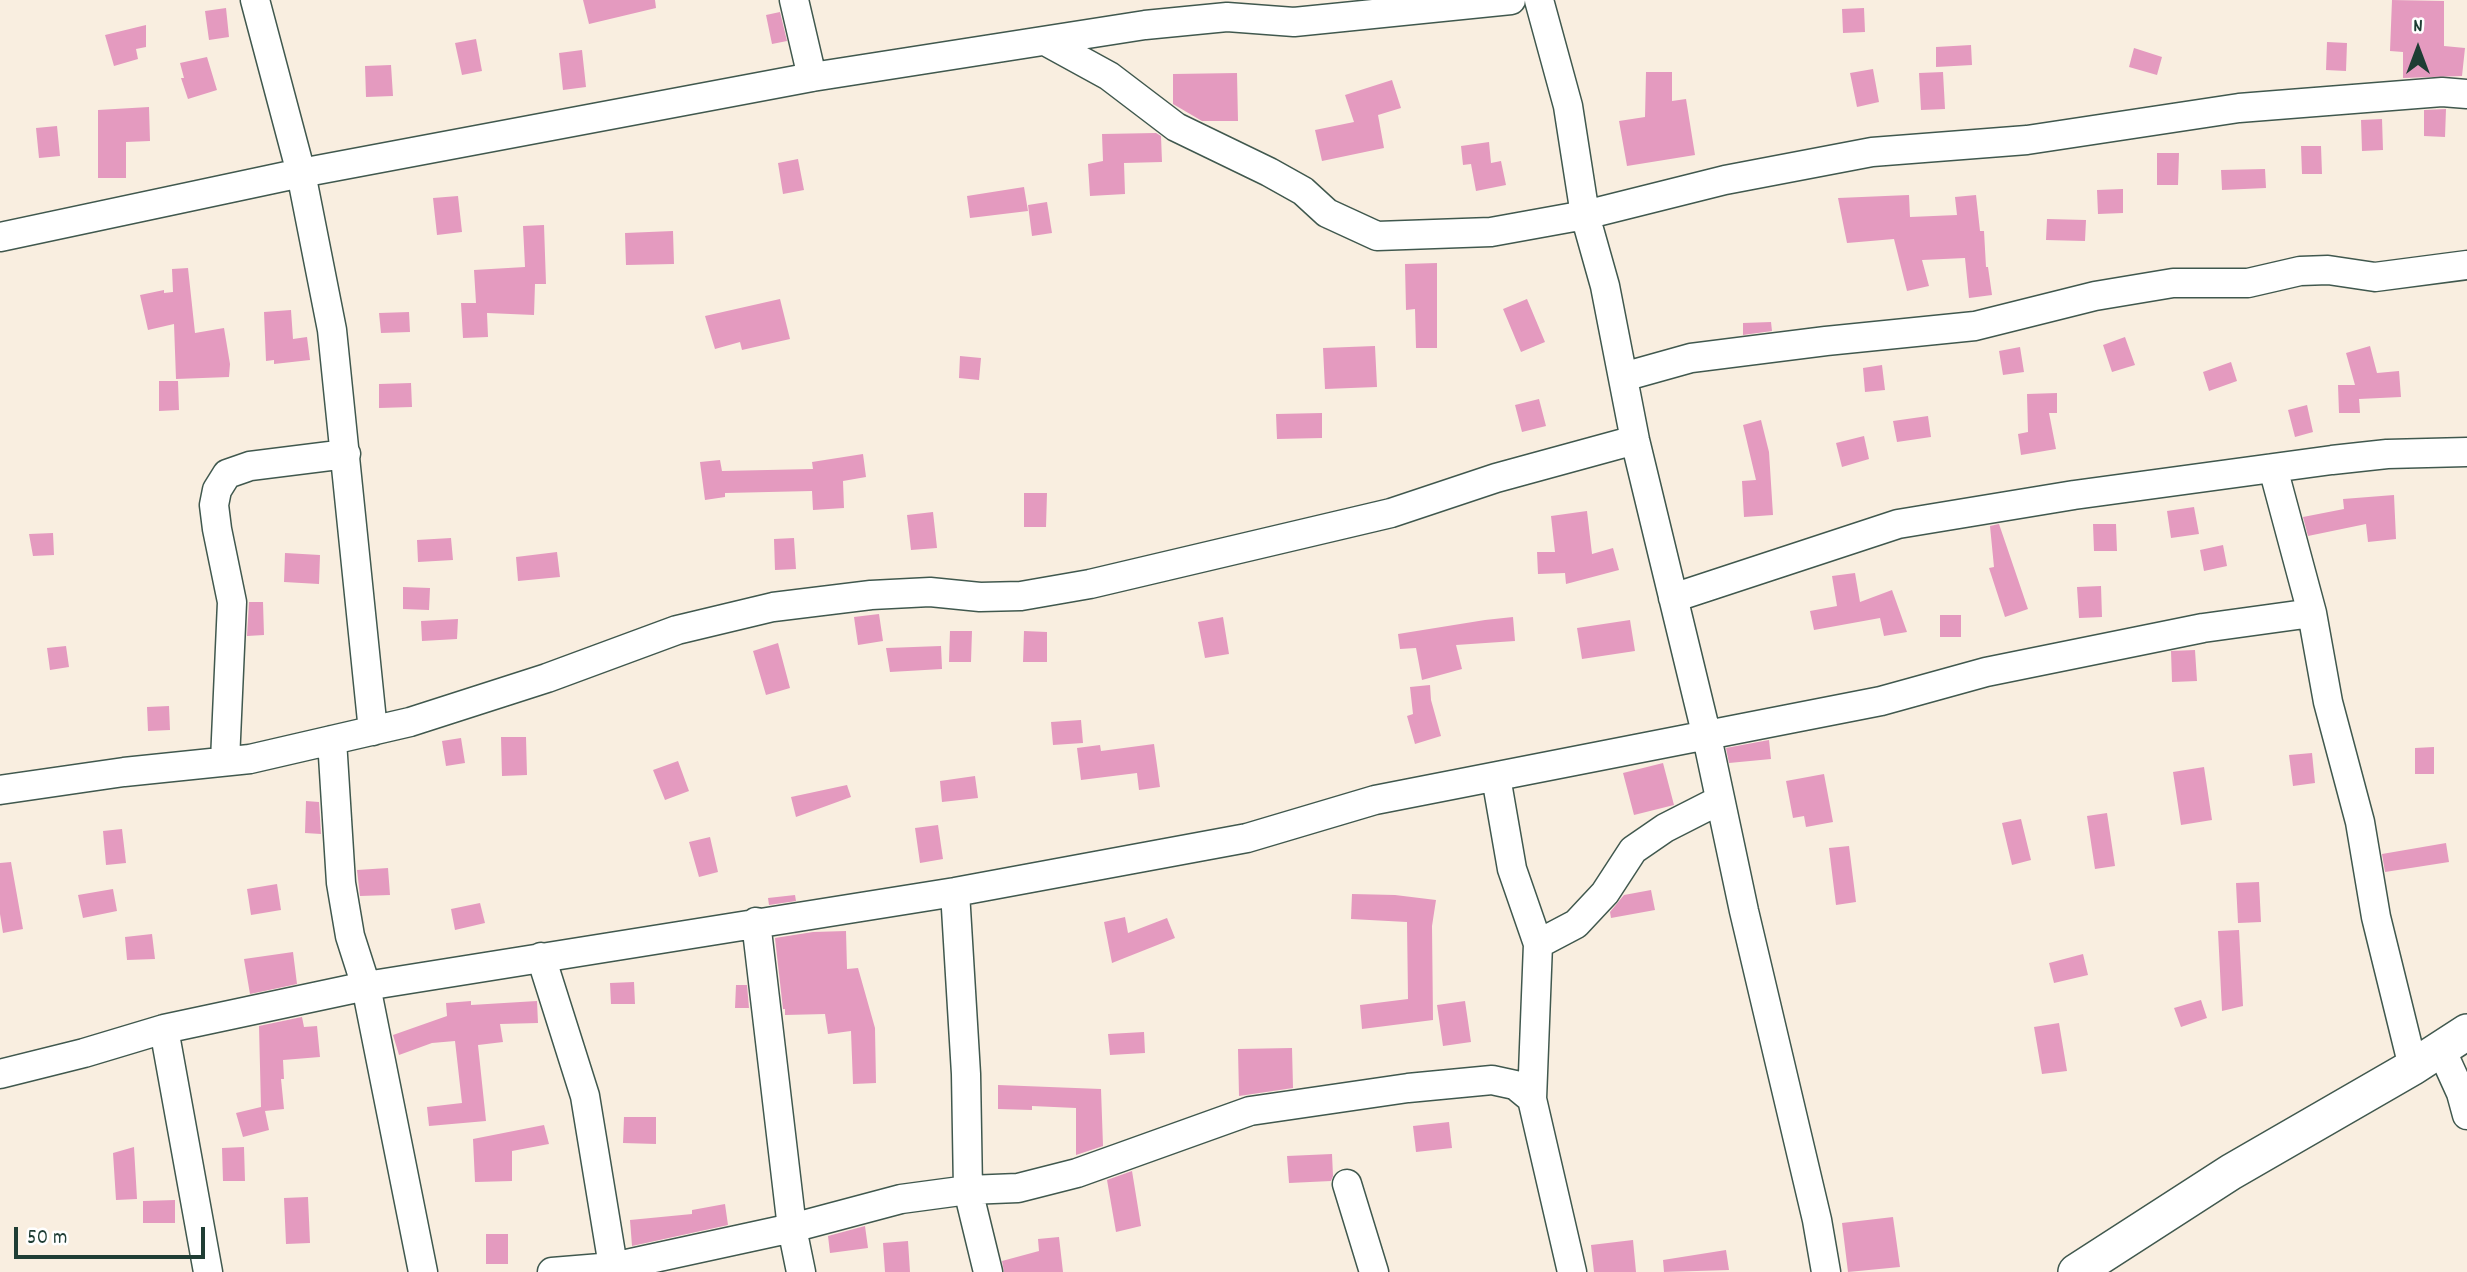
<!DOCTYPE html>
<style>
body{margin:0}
#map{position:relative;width:2467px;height:1272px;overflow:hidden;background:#f9eee0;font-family:Dekko,sans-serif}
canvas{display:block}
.north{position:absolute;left:2383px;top:14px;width:70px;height:70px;-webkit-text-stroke:5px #fff;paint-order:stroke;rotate:0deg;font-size:19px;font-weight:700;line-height:28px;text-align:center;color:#1f3d34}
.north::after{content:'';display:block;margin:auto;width:24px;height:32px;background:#1f3d34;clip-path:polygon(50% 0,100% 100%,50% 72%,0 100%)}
.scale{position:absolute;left:14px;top:1227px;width:191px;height:32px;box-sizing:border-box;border:4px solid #1f3d34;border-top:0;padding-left:9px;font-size:21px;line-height:24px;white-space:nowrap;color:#1f3d34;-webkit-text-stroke:5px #fff;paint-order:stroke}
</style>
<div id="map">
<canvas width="2467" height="1272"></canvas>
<div class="north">N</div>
<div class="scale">50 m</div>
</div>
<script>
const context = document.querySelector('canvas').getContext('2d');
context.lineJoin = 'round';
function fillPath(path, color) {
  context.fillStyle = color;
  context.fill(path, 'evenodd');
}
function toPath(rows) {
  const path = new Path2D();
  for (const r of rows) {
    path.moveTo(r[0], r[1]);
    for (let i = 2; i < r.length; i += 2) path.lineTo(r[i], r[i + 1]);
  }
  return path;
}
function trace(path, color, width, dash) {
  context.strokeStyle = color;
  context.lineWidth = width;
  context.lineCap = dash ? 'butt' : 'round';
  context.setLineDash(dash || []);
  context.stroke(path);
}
fillPath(toPath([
 [583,0,655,0,656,8,589,24],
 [2392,0,2444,1,2444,46,2465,48,2462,76,2403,78,2403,52,2390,51],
 [226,8,229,37,209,40,205,11],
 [1864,8,1865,32,1843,33,1842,9],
 [780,12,787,41,772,44,766,15],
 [146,25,146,47,136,49,138,59,114,66,105,35],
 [476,39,482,71,462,75,455,43],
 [2327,42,2347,43,2346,71,2326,70],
 [1971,45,1972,65,1936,67,1936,47],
 [2134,48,2162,57,2157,75,2129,67],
 [582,50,586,87,563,90,559,53],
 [207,57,217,90,188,99,181,78,184,78,180,63],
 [391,65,393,96,366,97,365,66],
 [1873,69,1879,102,1857,107,1850,73],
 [1646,72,1672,72,1672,101,1686,99,1695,155,1627,166,1619,121,1645,117],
 [1943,72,1945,109,1921,110,1919,73],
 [1237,73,1238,121,1202,121,1173,104,1173,74],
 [1392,80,1401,108,1378,115,1384,148,1322,161,1315,130,1354,122,1345,95],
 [149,107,150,141,126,142,126,178,98,178,98,110],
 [2446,109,2445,137,2424,136,2424,110],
 [2382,119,2383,150,2362,151,2361,120],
 [57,126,60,156,39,158,36,128],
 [1156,133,1161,136,1162,162,1124,163,1125,194,1090,196,1088,164,1103,161,1102,134],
 [1489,142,1491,163,1501,161,1506,185,1476,191,1471,164,1463,165,1461,146],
 [2301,146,2321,146,2322,174,2302,174],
 [2157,153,2179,153,2178,185,2157,185],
 [798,159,804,190,783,194,778,163],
 [2265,169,2266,188,2222,190,2221,170],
 [1024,187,1028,211,970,218,967,196],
 [2123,189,2123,213,2098,214,2097,190],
 [1909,195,1910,217,1957,215,1955,197,1976,195,1980,231,1984,231,1986,267,1988,267,1992,295,1969,298,1965,258,1922,260,1929,286,1907,291,1894,239,1847,243,1838,198],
 [458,196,462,232,437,235,433,198],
 [1047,202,1052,233,1032,236,1028,205],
 [2047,219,2086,220,2085,241,2046,240],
 [544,225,546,284,535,284,534,315,487,313,488,337,463,338,461,303,476,303,474,270,525,267,523,226],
 [673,231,674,264,626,265,625,233],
 [1437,263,1437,348,1416,348,1415,309,1406,310,1405,264],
 [188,268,195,333,224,328,230,364,229,377,176,379,174,324,148,330,140,295,164,290,164,293,173,292,172,269],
 [780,299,790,339,742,350,740,342,715,349,705,316],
 [1527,299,1545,342,1521,352,1503,309],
 [291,310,293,339,307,337,310,360,274,364,274,360,266,361,264,312],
 [409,312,410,332,381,333,379,313],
 [1771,322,1772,331,1743,335,1743,323],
 [2125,337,2135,365,2112,372,2103,345],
 [1375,346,1377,387,1325,389,1323,348],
 [2370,346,2377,373,2399,371,2401,397,2359,399,2360,413,2339,413,2338,385,2355,385,2346,353],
 [2020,347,2024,372,2003,375,1999,351],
 [960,356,981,358,979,380,959,378],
 [2231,362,2237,381,2209,391,2203,372],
 [1882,365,1885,390,1865,392,1863,368],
 [159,381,178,381,179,410,159,411],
 [411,383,412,407,379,408,379,384],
 [2057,393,2057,413,2049,413,2056,449,2021,455,2018,434,2028,432,2027,394],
 [1539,399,1546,426,1522,432,1515,405],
 [2307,405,2313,432,2295,437,2288,410],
 [1322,413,1322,438,1277,439,1276,414],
 [1928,416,1931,437,1897,442,1893,421],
 [1761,420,1769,452,1773,515,1744,517,1742,481,1756,480,1743,425],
 [1864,436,1869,459,1842,467,1836,443],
 [863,454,866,477,843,481,844,508,813,510,812,491,725,493,725,497,705,500,700,462,720,460,722,471,813,469,812,462],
 [1024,493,1047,493,1046,527,1024,527],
 [2394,495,2396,539,2368,542,2366,524,2308,536,2303,517,2344,509,2343,499],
 [2194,507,2199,534,2171,538,2167,511],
 [1587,511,1592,554,1613,548,1619,570,1566,584,1565,573,1538,574,1537,552,1555,552,1551,516],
 [933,512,937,548,911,550,907,515],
 [1999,524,2028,609,2005,617,1989,568,1994,567,1990,526],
 [2093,524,2116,524,2117,551,2094,551],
 [53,533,54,555,33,556,29,534],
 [451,538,453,560,418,562,417,540],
 [794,538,796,569,775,570,774,539],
 [2223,545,2227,566,2204,571,2200,550],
 [557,552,560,577,518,581,516,557],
 [285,553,320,555,319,584,284,582],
 [1855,573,1860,602,1892,590,1907,632,1884,636,1880,618,1814,630,1810,611,1837,606,1832,576],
 [2101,586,2102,617,2079,618,2077,587],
 [403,587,430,588,429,610,403,609],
 [249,602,263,602,264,635,247,636],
 [879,614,883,641,858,645,854,617],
 [1940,615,1961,615,1961,637,1940,637],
 [1223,617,1229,654,1205,658,1198,622],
 [1513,617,1515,641,1456,645,1462,669,1422,680,1416,648,1400,649,1398,634,1485,620],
 [458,619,457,639,422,641,421,621],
 [1630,620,1635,651,1582,659,1577,628],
 [950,631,972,631,971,662,949,662],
 [1024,631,1047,632,1047,662,1023,662],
 [778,643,790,688,766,695,753,651],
 [66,646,69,667,50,670,47,648],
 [941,646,942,669,890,672,886,648],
 [2195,650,2197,681,2172,682,2171,651],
 [1430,685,1431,700,1441,736,1415,744,1407,716,1413,714,1410,687],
 [169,706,170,730,148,731,147,707],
 [1081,720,1083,743,1053,745,1051,722],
 [501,737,526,737,527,775,502,776],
 [461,738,465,763,446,766,442,741],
 [1769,740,1771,759,1729,763,1726,748],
 [1154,744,1160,787,1139,790,1137,773,1081,780,1077,748,1100,745,1101,751],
 [2434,747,2434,774,2415,774,2415,748],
 [2312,753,2315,783,2293,786,2289,755],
 [678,761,689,791,665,800,653,770],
 [1663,763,1674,805,1634,815,1623,773],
 [2204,767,2212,820,2181,825,2173,772],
 [1824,774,1833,822,1806,827,1804,816,1793,818,1786,781],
 [975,776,978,798,942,802,940,781],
 [847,785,851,797,796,817,791,797],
 [306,801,319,802,321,834,305,833],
 [2107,813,2115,866,2095,869,2087,816],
 [2021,819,2031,860,2012,865,2002,823],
 [938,825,943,859,920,863,915,828],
 [122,829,126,863,106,865,103,831],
 [710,837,718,872,699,877,689,842],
 [2446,843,2449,862,2385,872,2382,854],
 [1849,846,1856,902,1836,905,1829,848],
 [11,862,23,929,3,933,0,914,0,863],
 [388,868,390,895,360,896,357,870],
 [2259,882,2261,922,2238,923,2236,883],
 [277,884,281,910,251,915,247,889],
 [113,889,117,911,83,918,78,895],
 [1651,890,1655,910,1611,918,1610,912,1624,895],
 [1352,894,1395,895,1436,900,1432,926,1433,1020,1362,1029,1360,1005,1408,999,1407,922,1351,919],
 [795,895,796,901,769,905,768,898],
 [480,903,485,923,455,930,451,909],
 [1125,917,1128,933,1167,918,1175,938,1112,963,1104,922],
 [2239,930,2243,1006,2222,1011,2218,931],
 [846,931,847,969,858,968,875,1028,876,1083,853,1084,851,1031,828,1034,825,1014,785,1015,785,1009,783,1009,775,938,813,932],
 [152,934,155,959,127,960,125,937],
 [293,952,297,984,250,994,244,959],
 [2083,954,2088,975,2054,983,2049,963],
 [634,982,635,1004,611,1004,610,983],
 [736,985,747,985,749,1008,735,1008],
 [2201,1000,2207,1018,2181,1027,2174,1008],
 [471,1001,471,1005,537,1001,538,1023,500,1024,503,1042,478,1045,486,1121,429,1126,427,1107,462,1103,455,1041,432,1043,399,1055,393,1035,447,1016,446,1003],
 [1465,1001,1471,1042,1443,1046,1437,1005],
 [302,1017,304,1027,317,1026,320,1057,283,1060,284,1079,281,1079,284,1109,265,1111,269,1130,243,1137,236,1113,261,1107,259,1026],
 [2059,1023,2067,1071,2042,1074,2034,1027],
 [1144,1032,1145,1053,1110,1055,1108,1034],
 [1292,1048,1293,1088,1239,1096,1238,1049],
 [998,1085,1101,1089,1103,1146,1076,1155,1076,1108,1032,1106,1032,1110,998,1109],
 [624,1117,656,1117,656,1144,623,1143],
 [1449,1122,1452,1148,1416,1152,1413,1126],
 [544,1125,549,1144,512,1151,512,1181,475,1182,473,1139],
 [134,1147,137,1199,116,1200,113,1153],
 [244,1147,245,1181,223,1181,222,1148],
 [1332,1154,1333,1176,1331,1181,1289,1183,1287,1156],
 [1132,1171,1141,1226,1116,1232,1107,1180],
 [308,1197,310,1243,286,1244,284,1198],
 [175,1200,175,1223,143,1223,143,1201],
 [725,1204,728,1225,632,1246,630,1220,692,1214,692,1210],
 [1893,1217,1900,1267,1848,1272,1842,1223],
 [865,1226,868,1248,830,1253,828,1236],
 [486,1234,508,1234,508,1264,486,1264],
 [1059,1237,1063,1272,1004,1272,1002,1261,1039,1251,1038,1239],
 [1633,1240,1636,1272,1594,1272,1591,1245],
 [908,1241,910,1272,885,1272,883,1243],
 [1726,1250,1729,1270,1664,1272,1663,1260]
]), '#e49abf');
const minor = toPath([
 [255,0,301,173,332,330,373,731],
 [794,0,812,77],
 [1539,0,1568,106,1585,215,1605,286,1635,440,1707,737,1744,911,1817,1220,1826,1272],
 [1047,42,1109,76,1176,127,1269,172,1303,191,1327,213,1377,236,1491,232,1585,215,1725,180,1872,152,2027,140,2239,108,2442,92,2467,94],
 [0,237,301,173,812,77,1145,25,1227,17,1294,22,1511,0],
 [1623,377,1691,358,1826,341,1975,326,2095,296,2173,283,2248,283,2300,271,2328,270,2375,277,2467,265],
 [2273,468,2312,613,2328,702,2360,822,2376,917,2413,1067],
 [1673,598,1898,524,2074,495,2332,460,2387,454,2467,452],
 [332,740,341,883,350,936,366,986,423,1272],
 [225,761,232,602,217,529,214,505,217,490,227,474,250,466,346,454],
 [1496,777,1512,869,1538,944,1532,1099,1572,1272],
 [0,790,124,772,250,759,410,722,547,678,677,630,773,607,871,595,930,592,980,597,1021,596,1090,584,1391,513,1496,478,1635,440],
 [955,892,966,1074,968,1190,988,1272],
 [756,922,792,1228,801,1272],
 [1538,944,1576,924,1605,893,1633,850,1665,828,1720,800],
 [541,957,585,1096,614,1272],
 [164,1029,208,1272],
 [2441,1049,2461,1093,2467,1115],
 [0,1074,84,1053,164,1029,366,986,955,892,1247,838,1375,800,1881,701,1986,672,2203,628,2312,613],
 [1347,1184,1374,1272],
 [552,1272,613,1267,792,1228,901,1199,968,1190,1018,1188,1077,1173,1250,1111,1408,1088,1492,1080,1515,1085,1532,1099]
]);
const tertiary = toPath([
 [2076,1272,2231,1172,2413,1067,2467,1032]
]);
trace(minor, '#40584e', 31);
trace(tertiary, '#40584e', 38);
trace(minor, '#fff', 28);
trace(tertiary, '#fff', 35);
</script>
